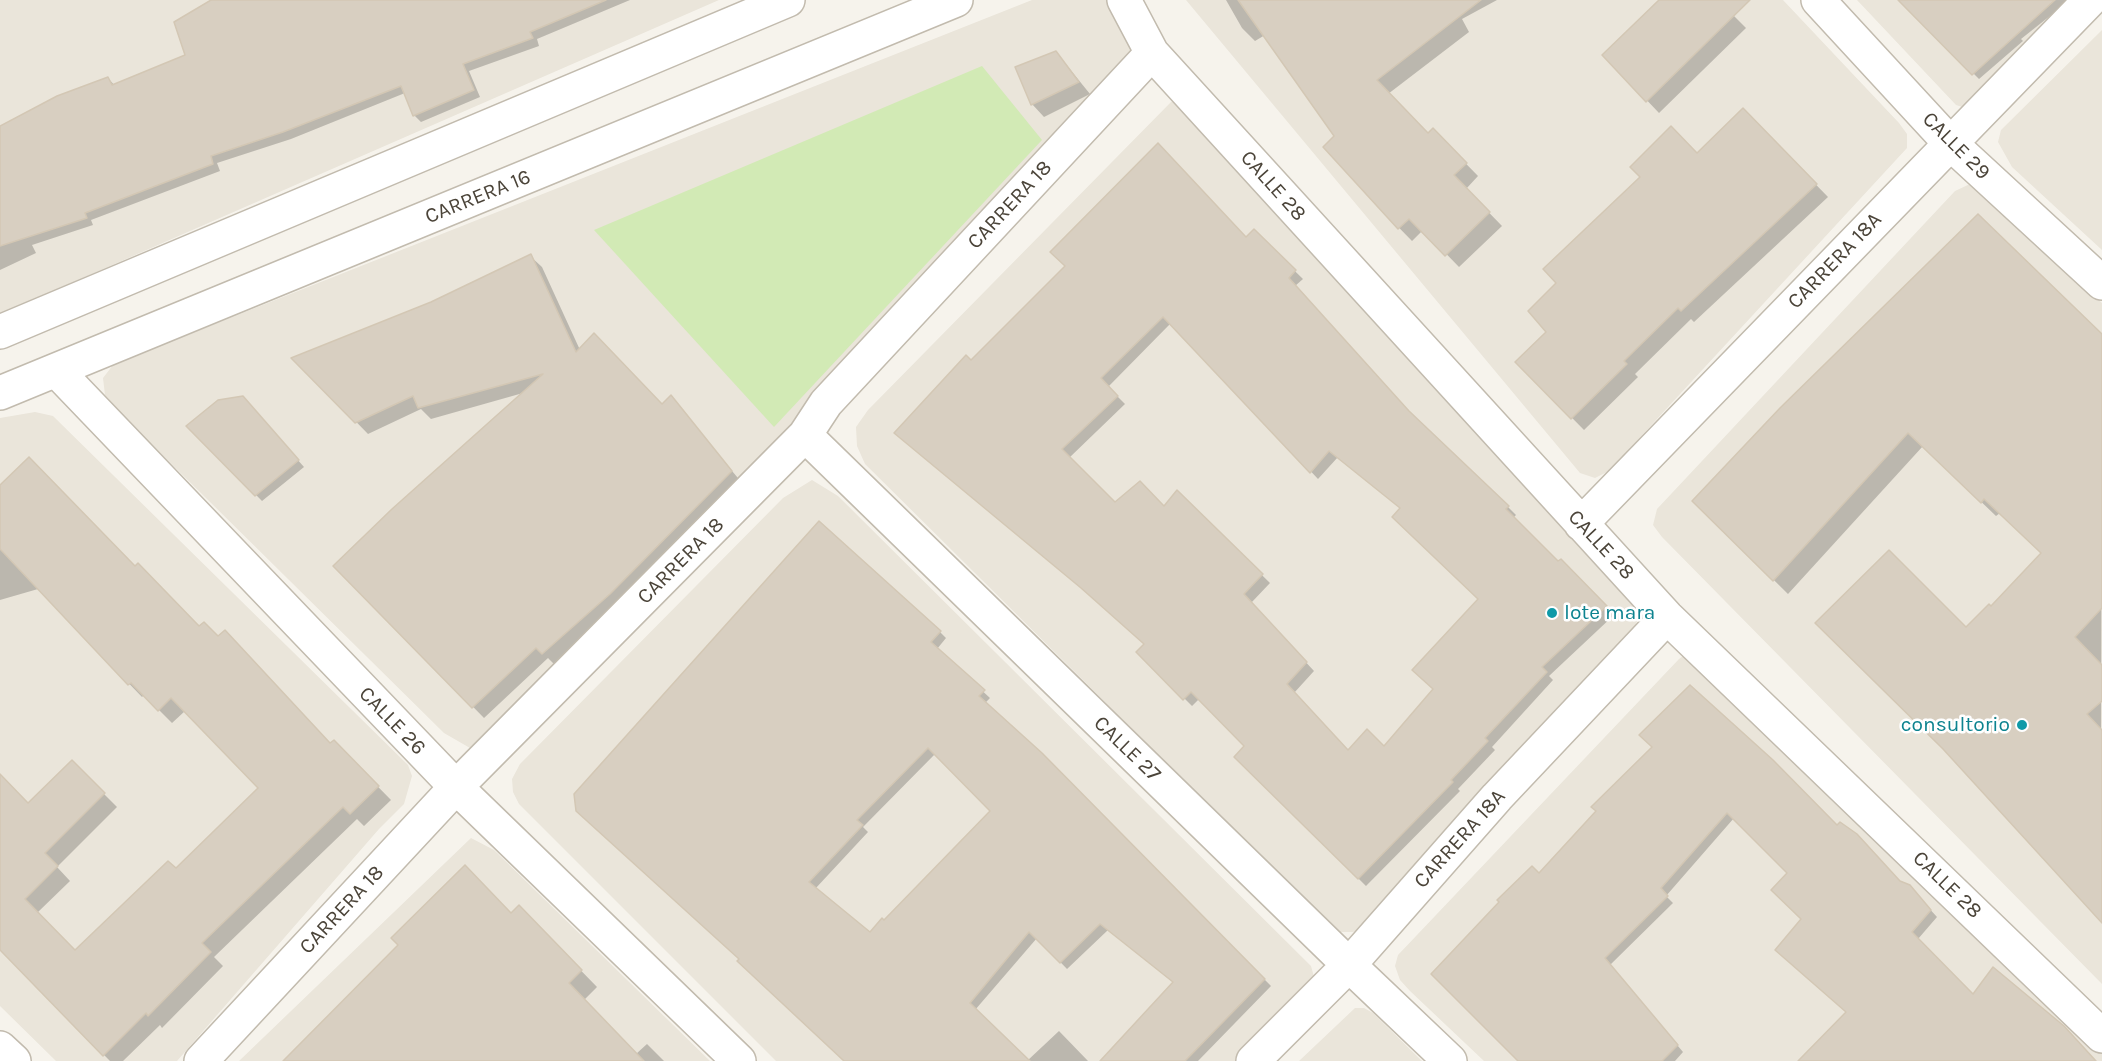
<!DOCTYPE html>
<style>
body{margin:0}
canvas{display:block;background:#f6f3ec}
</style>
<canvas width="2102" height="1061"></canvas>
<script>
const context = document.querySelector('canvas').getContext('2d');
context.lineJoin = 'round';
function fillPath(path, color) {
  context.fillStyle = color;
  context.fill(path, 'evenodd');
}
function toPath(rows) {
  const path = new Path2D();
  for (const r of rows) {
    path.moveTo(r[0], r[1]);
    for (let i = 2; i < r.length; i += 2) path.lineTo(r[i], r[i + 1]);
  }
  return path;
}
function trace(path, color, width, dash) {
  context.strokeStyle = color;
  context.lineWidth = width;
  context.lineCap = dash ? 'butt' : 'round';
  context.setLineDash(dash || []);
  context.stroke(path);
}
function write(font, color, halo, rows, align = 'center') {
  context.font = font + ' Karla,sans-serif';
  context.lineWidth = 5;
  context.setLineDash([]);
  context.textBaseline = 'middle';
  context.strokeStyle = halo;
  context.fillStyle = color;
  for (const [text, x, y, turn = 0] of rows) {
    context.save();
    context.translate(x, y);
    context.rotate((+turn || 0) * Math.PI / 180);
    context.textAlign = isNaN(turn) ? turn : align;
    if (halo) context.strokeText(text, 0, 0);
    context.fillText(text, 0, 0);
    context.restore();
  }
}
fillPath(toPath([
 [0,0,719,0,0,314],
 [1032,0,1129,0,1141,71,481,747,470,748,444,733,132,425,105,395,103,378,113,365,129,358],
 [1186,0,1783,0,1899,123,1907,134,1907,148,1609,471,1595,478,1580,473],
 [1857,0,2097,0,1972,110,1956,105],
 [2102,30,2102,250,2012,167,1998,142,2001,130],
 [1185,96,1641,611,1635,626,1364,927,1353,932,1340,932,1330,925,865,464,857,446,856,427,868,410,1171,102],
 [1970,184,1982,190,2102,303,2102,984,1662,537,1653,525,1657,509,1955,191],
 [35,412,53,416,408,765,412,776,404,804,379,829,177,1061,56,1061,0,1006,0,418],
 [812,480,838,496,1311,966,1316,984,1244,1061,776,1061,519,804,513,792,512,779,520,764,783,498],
 [1691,650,2102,1023,2102,1061,1484,1061,1410,991,1400,980,1395,966,1398,955,1679,659],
 [471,838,494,850,710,1061,239,1061],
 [1355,1008,1364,1008,1373,1013,1422,1061,1299,1061]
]), '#eae5da');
fillPath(toPath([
 [982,66,1042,140,774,427,594,230]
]), '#d2eab5');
fillPath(toPath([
 [214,0,630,0,537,39,539,46,469,71,480,97,421,122,414,115,405,93,291,139,217,163,220,171,91,220,93,225,32,245,36,253,0,270,0,127,108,78,115,86,187,55],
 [1226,0,1497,0,1462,19,1469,32,1388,94,1428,135,1433,130,1478,176,1466,189,1502,226,1459,267,1423,230,1412,241,1367,195,1336,136,1265,35,1255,41,1242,28],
 [1658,0,1718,0,1746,28,1659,113,1604,55,1660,2],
 [1900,0,2070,0,2021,39,2023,41,1979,79],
 [1056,52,1090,94,1044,117,1032,104],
 [1743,110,1828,197,1694,322,1691,319,1635,374,1638,377,1584,430,1517,362,1548,332,1697,155],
 [1254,231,1303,279,1295,286,1414,418,1508,507,1516,515,1513,518,1558,563,1561,561,1614,615,1549,676,1553,680,1492,747,1495,750,1458,789,1460,791,1366,886,1236,757,1246,746,1199,699,1192,706,1138,652,1146,644,971,362,1247,239],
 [1171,323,1318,479,1338,457,1402,509,1479,599,1435,690,1384,748,1348,752,1294,693,1314,671,1251,603,1270,583,1177,492,1164,507,1115,505,1069,458,1125,404,1108,387],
 [530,256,542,267,580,350,662,406,671,397,742,483,555,665,548,658,484,718,335,566,523,393,431,419,421,409,368,434,294,358,432,304],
 [2102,336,2101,730,2102,918,1991,608,2043,554,2000,513,1996,516,1923,446,1788,594,1694,501],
 [248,404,304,467,262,501,188,426],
 [0,487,135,568,331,744,334,742,391,800,364,826,357,819,214,957,223,966,162,1028,160,1025,123,1061,110,1061,0,950,0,775,29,805,72,762,117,807,57,867,70,881,37,913,75,952,176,870,260,788,185,711,172,723,144,695,142,697,38,589,0,600],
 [940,632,946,638,937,649,990,698,985,703,1041,754,1271,986,1198,1061,1102,1061,1174,983,1108,930,1067,969,1037,938,975,1010,1027,1061,1059,1031,1088,1061,845,1061,741,959,585,817],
 [936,753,992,811,884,923,870,934,815,889,868,832,863,827],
 [1654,748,1837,827,1900,883,1916,894,1937,917,1918,939,1973,996,2090,1061,1800,1061,1848,1012,1803,919,1789,873,1734,818,1666,896,1673,903,1610,965,1683,1052,1675,1061,1531,1061,1539,875],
 [519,907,597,987,584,1000,636,1054,647,1044,664,1061,285,1061,511,915]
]), '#0003');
const building = toPath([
 [211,0,606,0,530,32,533,38,463,64,474,90,413,116,401,86,283,132,211,156,213,164,85,213,87,218,0,246,0,126,57,96,108,77,112,85,185,55,174,22,211,0],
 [1238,0,1481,0,1377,80,1428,133,1433,128,1467,163,1454,175,1490,212,1445,256,1409,219,1398,229,1323,147,1334,136,1238,0],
 [1659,0,1750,0,1646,102,1602,55,1659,0],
 [1898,0,2055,0,1972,75,1898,0],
 [1056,51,1079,82,1031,105,1015,67,1056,51],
 [1743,108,1817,184,1681,311,1678,308,1624,361,1627,364,1571,419,1515,362,1546,332,1528,311,1556,283,1543,269,1640,177,1630,167,1671,126,1697,153,1743,108],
 [1158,143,1246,237,1254,229,1296,270,1289,278,1409,411,1509,506,1506,509,1558,561,1561,559,1607,606,1542,667,1547,672,1485,738,1488,741,1451,780,1453,782,1358,879,1234,757,1244,746,1191,692,1183,700,1136,652,1144,644,1081,588,894,433,966,355,971,360,1065,266,1050,252,1158,143],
 [1163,317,1310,473,1329,451,1400,508,1392,517,1478,599,1412,670,1433,689,1384,746,1367,729,1348,750,1287,684,1307,662,1244,594,1263,574,1177,490,1164,506,1140,481,1115,502,1062,449,1118,396,1101,378,1163,317],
 [1978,214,2102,334,2102,608,2075,637,2102,665,2102,701,2087,714,2102,730,2102,923,1943,749,1815,623,1889,550,1966,627,1989,604,1991,606,2041,553,1984,499,1981,503,1908,433,1773,581,1692,501,1780,408,1978,214],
 [531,254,576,352,594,333,662,404,671,395,732,471,610,594,542,654,536,648,472,708,333,566,392,509,543,374,418,408,413,396,355,423,291,358,431,302,531,254],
 [243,396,299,460,255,496,186,426,218,400,243,396],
 [29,457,135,566,138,563,199,626,204,622,218,636,225,630,330,743,334,740,379,786,350,814,343,807,202,943,211,952,148,1016,146,1013,103,1056,0,950,0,774,28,803,72,760,105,793,45,853,58,866,25,899,75,950,168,861,176,868,258,788,171,698,158,711,131,683,128,685,0,549,0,485,29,457],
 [819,521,941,631,931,642,985,690,979,696,1042,753,1265,979,1185,1061,1100,1061,1173,982,1100,924,1060,963,1029,932,970,1003,1030,1061,844,1061,737,961,739,959,576,811,574,794,819,521],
 [928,748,990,811,884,920,882,918,870,932,809,882,863,825,857,820,928,748],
 [1690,685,1773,760,1837,825,1840,822,1857,834,1900,881,1910,885,1931,910,1912,932,1973,994,1993,967,2064,1026,2096,1061,1798,1061,1846,1012,1775,950,1801,919,1771,890,1787,873,1727,813,1661,888,1668,896,1605,958,1678,1045,1662,1061,1518,1061,1431,974,1499,902,1497,900,1532,866,1539,873,1596,811,1591,807,1652,747,1639,735,1690,685],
 [465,865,511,913,519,905,582,970,569,983,644,1061,283,1061,398,945,391,938,465,865]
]);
fillPath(building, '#d8cfc1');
trace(building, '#d3c7b4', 1.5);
const minor = toPath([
 [1124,0,1152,53,1667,617,2102,1036],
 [1818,0,1949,142,2102,283],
 [0,332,788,0],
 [57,371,456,787,739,1061],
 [0,393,956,0],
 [805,435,1349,965,1450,1061],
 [1581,524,2090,0],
 [0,1048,14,1061],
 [201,1061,456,787,805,435,826,403,1152,53],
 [1253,1061,1349,965,1497,797,1667,617]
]);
trace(minor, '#c2bbae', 36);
trace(minor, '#fff', 33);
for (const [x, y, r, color] of [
 [1552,613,6,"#0f9aa8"],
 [2022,725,6,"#0f9aa8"]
]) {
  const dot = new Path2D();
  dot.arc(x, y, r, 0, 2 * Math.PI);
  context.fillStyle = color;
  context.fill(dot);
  trace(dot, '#fff', 2);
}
write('21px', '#4b4439', '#fff', [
 ["CALLE 29",1956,146,45],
 ["CALLE 28",1273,186,48],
 ["CARRERA 16",478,197,-22],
 ["CARRERA 18",1010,205,-47],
 ["CARRERA 18A",1835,261,-46],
 ["CALLE 28",1601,545,47],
 ["CARRERA 18",681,561,-45],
 ["CALLE 26",392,721,46],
 ["CALLE 27",1127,749,44],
 ["CARRERA 18A",1460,839,-48],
 ["CALLE 28",1947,885,44],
 ["CARRERA 18",342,910,-47]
]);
write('21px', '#0d838f', '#fff', [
 ["lote mara",1564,613],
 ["consultorio",2010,725,"right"]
], 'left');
</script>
